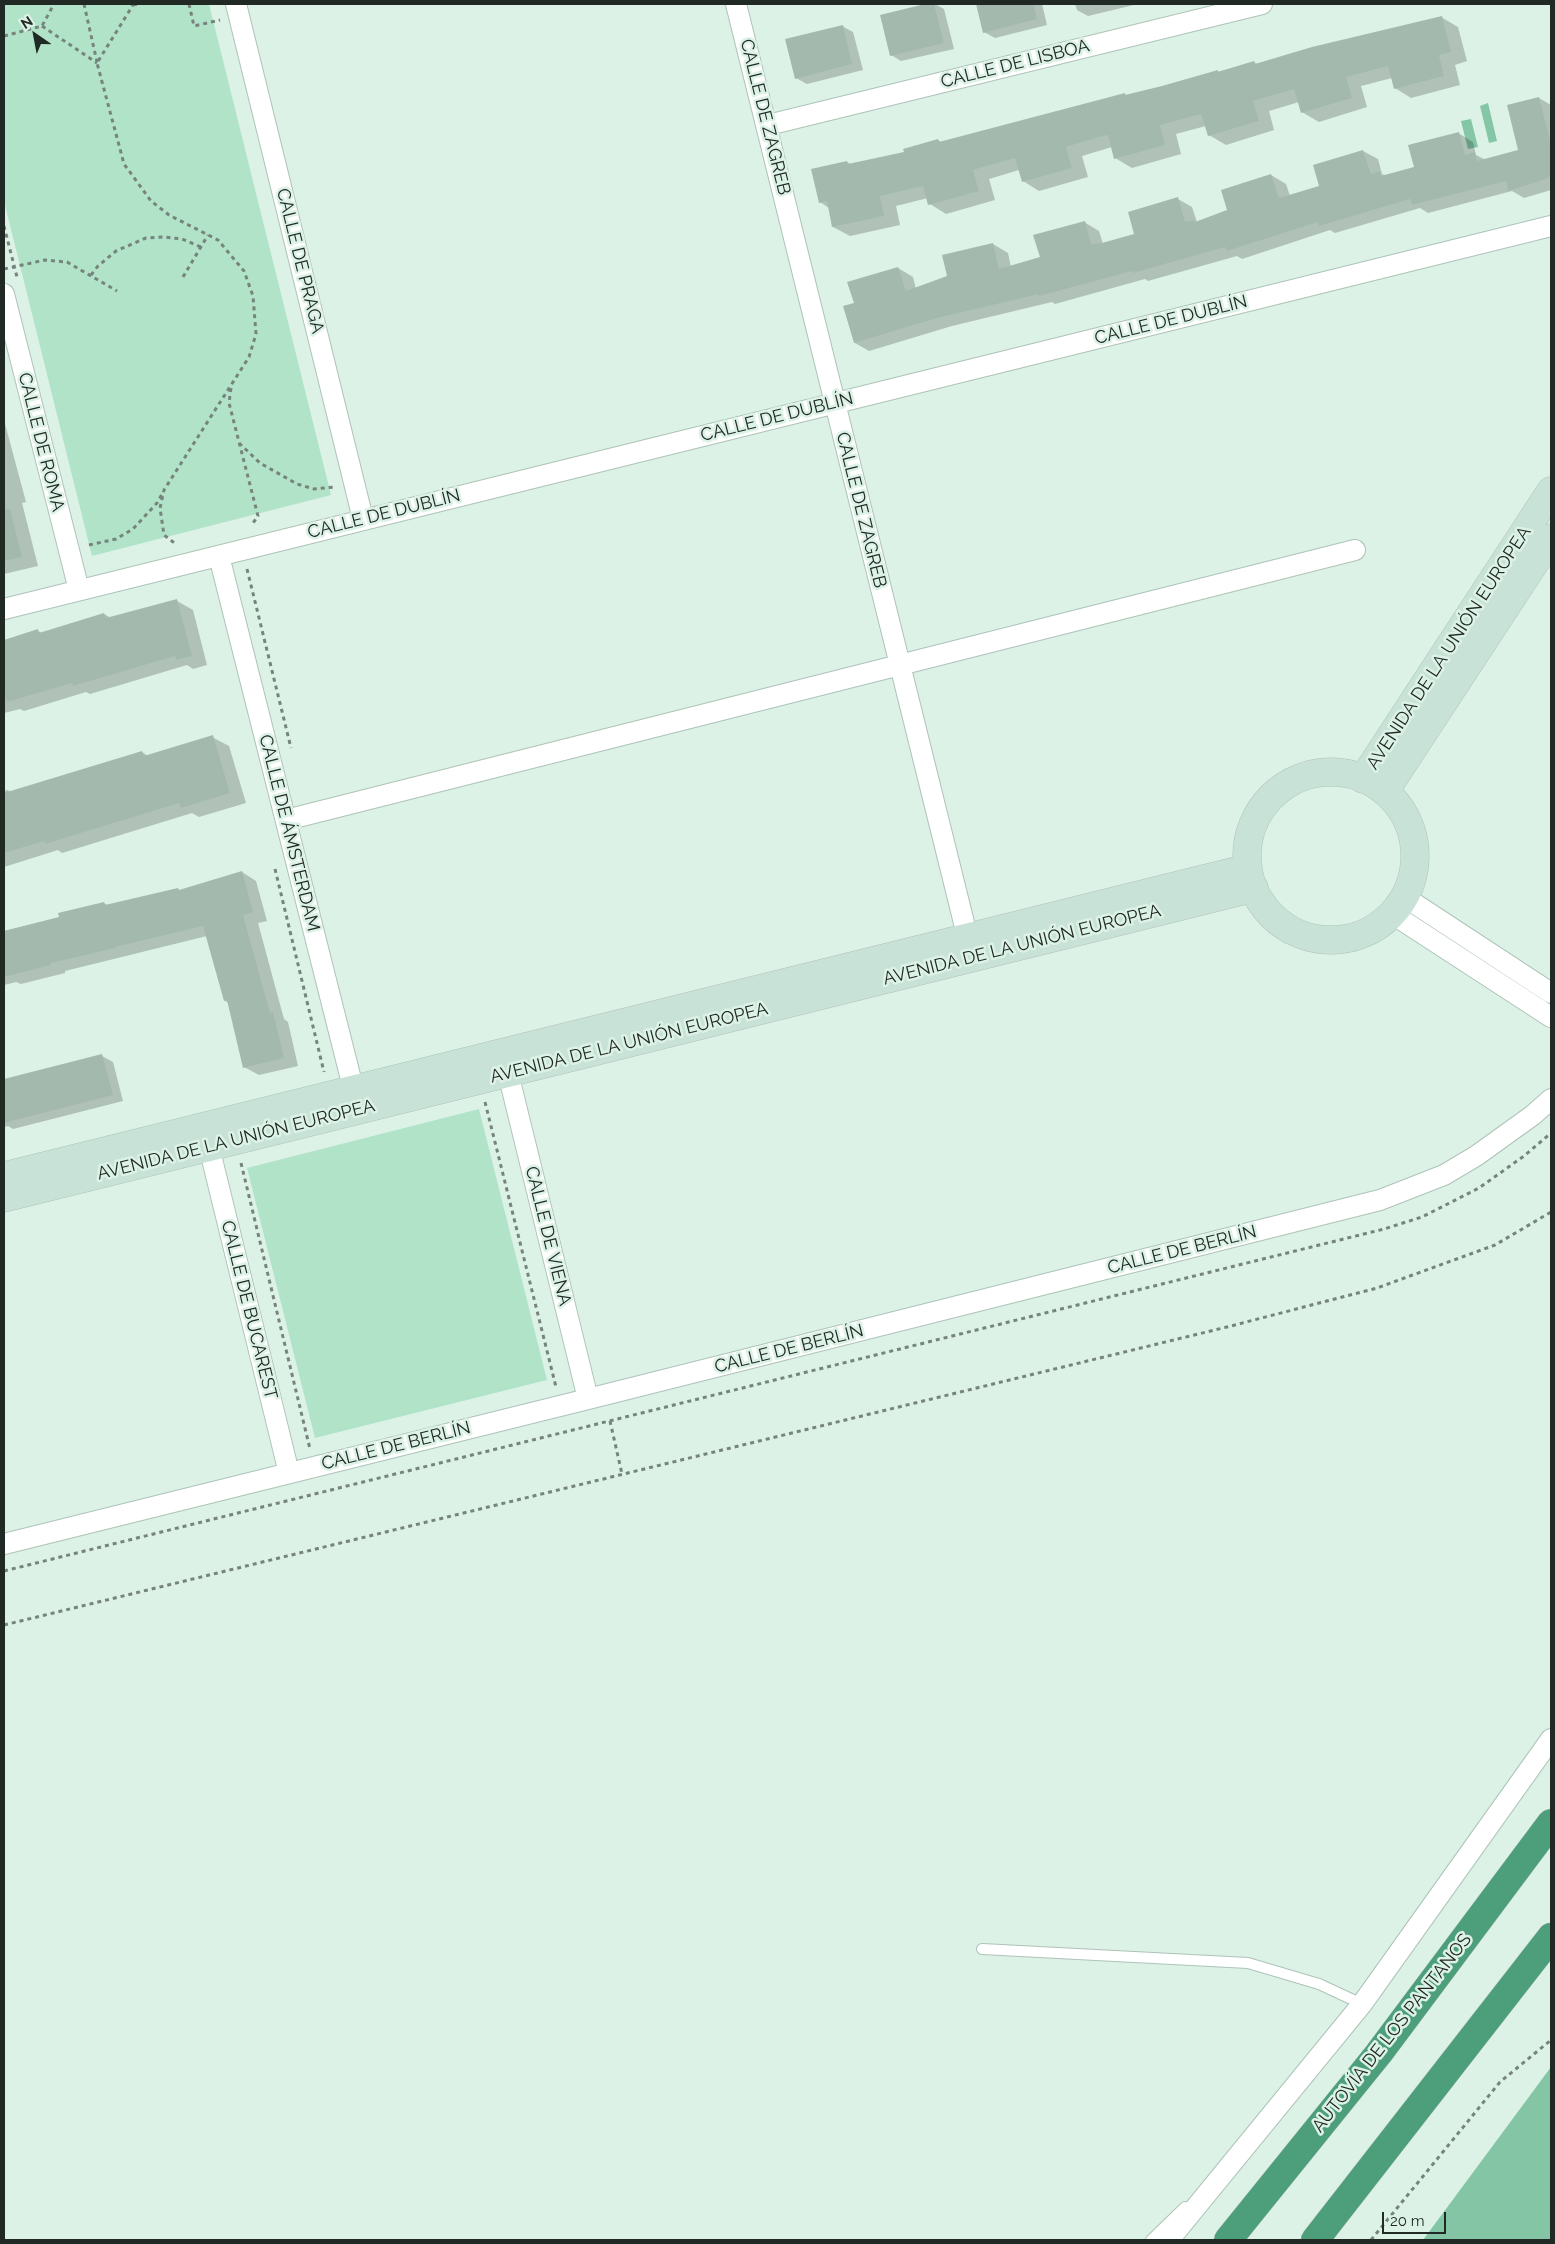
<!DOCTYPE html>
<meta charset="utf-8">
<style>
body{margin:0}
#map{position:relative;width:1555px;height:2244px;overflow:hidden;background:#dcf2e6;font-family:Raleway,sans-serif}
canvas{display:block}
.frame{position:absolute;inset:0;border:5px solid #212925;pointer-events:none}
.north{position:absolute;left:10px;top:10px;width:50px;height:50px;-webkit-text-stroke:4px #dcf2e6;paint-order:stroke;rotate:327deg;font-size:14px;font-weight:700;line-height:20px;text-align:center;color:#212925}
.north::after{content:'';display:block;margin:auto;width:18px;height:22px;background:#212925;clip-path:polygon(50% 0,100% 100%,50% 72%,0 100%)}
.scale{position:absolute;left:1382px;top:2212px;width:64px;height:22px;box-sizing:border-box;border:2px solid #212925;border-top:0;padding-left:6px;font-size:15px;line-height:18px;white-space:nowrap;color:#212925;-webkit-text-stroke:4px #dcf2e6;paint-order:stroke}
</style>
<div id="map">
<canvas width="1555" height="2244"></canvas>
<div class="frame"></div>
<div class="north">N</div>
<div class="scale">20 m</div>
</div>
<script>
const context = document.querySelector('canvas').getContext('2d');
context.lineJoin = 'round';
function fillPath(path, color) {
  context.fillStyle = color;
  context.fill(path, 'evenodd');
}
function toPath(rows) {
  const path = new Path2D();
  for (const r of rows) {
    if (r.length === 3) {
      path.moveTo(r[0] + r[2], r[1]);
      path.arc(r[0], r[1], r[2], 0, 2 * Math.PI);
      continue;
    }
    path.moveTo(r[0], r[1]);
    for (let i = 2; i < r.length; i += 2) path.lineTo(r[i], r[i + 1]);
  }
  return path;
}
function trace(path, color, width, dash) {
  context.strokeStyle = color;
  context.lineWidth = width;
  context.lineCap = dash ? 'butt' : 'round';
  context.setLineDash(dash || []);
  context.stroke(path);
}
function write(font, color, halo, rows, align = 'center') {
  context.font = font + ' Raleway,sans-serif';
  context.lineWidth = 5;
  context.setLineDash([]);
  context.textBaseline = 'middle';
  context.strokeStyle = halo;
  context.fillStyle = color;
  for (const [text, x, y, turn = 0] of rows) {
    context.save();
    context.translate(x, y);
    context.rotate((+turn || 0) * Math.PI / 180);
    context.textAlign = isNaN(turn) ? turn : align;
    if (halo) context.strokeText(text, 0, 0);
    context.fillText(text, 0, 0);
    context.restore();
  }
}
fillPath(toPath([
 [4,4,209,4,331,495,92,556,4,201],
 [479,1109,547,1380,315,1438,247,1168]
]), '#b1e3c9');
fillPath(toPath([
 [1551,2067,1551,2240,1423,2240]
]), '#83c5a4');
fillPath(toPath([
 [1488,103,1497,141,1489,143,1480,106],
 [1471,119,1478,147,1468,149,1461,121]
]), '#85c6a6');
fillPath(toPath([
 [930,4,935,4,944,9,954,49,901,61,891,55,881,16],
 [977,4,1042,4,1047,25,995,38,984,32],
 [1075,4,1138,4,1088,16,1077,10],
 [1441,17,1458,27,1467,61,1455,65,1460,85,1411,98,1395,88,1392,78,1361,86,1367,107,1319,122,1302,112,1299,102,1269,111,1274,130,1226,145,1209,135,1206,126,1176,134,1181,154,1132,168,1115,158,1112,147,1082,156,1088,177,1039,191,1023,181,1019,170,989,179,995,200,946,214,930,204,928,198,896,206,900,225,850,236,833,227,829,208,820,202,847,162,852,165,905,152,938,140,941,142,1125,94,1128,96,1254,62,1257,64],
 [842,26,853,32,863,70,807,84,796,78],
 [1539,98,1551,105,1551,190,1524,198,1512,191,1428,213,1420,208,1335,233,1330,230,1242,259,1237,256,1148,281,1145,279,1055,304,1052,302,952,326,869,351,855,343,855,304,898,268,913,277,916,289,949,277,993,244,1008,253,1011,267,1041,258,1084,222,1099,231,1103,244,1135,235,1178,199,1192,207,1197,222,1229,211,1271,175,1286,184,1290,196,1321,187,1363,151,1378,159,1382,174,1386,176,1416,168,1458,133,1473,142,1476,155,1486,160,1519,151],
 [4,420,26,502,22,503,38,566,4,574],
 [177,601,193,610,207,665,193,669,187,665,90,694,86,692,24,711,20,709,4,713,4,641,38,631,42,633,104,614,111,618],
 [212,737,229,746,246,803,199,817,192,813,62,853,58,850,4,867,4,791,7,790,12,792,142,752,148,756],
 [242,872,256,881,267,921,258,923,284,1019,288,1022,298,1066,259,1075,244,1067,229,1003,225,1001,207,936,65,971,65,973,21,984,16,982,4,985,4,931,60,918,104,903,109,906,178,889,181,891],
 [102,1056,113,1062,123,1101,13,1129,8,1126,4,1127,4,1081]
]), '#0003');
fillPath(toPath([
 [925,4,934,4,944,43,890,56,880,15],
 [976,4,1033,4,1037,19,983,33],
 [1442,16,1451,52,1439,55,1444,76,1394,89,1388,66,1346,77,1352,98,1301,113,1294,89,1253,101,1259,121,1208,136,1201,114,1160,125,1165,145,1114,159,1108,135,1099,137,1066,147,1072,168,1022,182,1015,158,973,170,979,191,928,205,923,186,880,196,884,216,832,227,827,201,819,203,811,169,847,161,848,164,904,152,903,149,938,139,939,142,1125,93,1125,95,1162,86,1218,70,1218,72,1254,61,1255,64,1312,47],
 [843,25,852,64,795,79,785,39],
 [1539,97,1551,144,1551,176,1546,179,1508,191,1506,181,1412,205,1410,199,1319,226,1318,222,1227,251,1225,247,1133,273,1132,271,1039,296,1039,294,937,318,854,343,843,306,854,303,847,282,898,267,906,291,947,276,942,255,993,243,999,269,1040,257,1033,235,1085,221,1091,244,1102,243,1134,234,1128,212,1178,197,1185,222,1194,220,1195,222,1227,210,1221,190,1271,174,1279,198,1319,186,1313,165,1363,150,1371,174,1380,171,1381,176,1414,167,1408,145,1459,132,1465,155,1475,152,1477,161,1518,150,1507,105],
 [4,509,10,509,22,557,4,561],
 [177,599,192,656,176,660,175,656,73,686,72,683,7,702,4,692,4,640,38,629,39,633,104,613,106,618],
 [213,735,230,793,181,808,179,803,45,844,44,841,4,853,4,793,142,751,144,756],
 [242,871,253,912,243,915,270,1013,273,1012,284,1058,243,1068,227,1000,224,1001,203,926,115,947,115,948,51,963,51,965,4,977,4,931,59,917,58,913,104,902,105,905,178,888,179,890],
 [102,1054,113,1095,4,1123,4,1079]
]), '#a4b9ae');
const lane = toPath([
 [982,1949,1248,1963,1319,1984,1362,2004],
 [1151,2240,1185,2207]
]);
const street = toPath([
 [236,4,363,519],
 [736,4,971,951],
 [768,125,1262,4],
 [4,294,79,590],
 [219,556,357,1103],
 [4,609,1551,226],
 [286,820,1355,550],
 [1403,896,1551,993],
 [1391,913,1551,1017],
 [508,1073,588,1399],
 [209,1147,289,1473],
 [4,1544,588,1399,1380,1200,1444,1175,1476,1156,1533,1115,1551,1099],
 [1169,2240,1362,2004,1551,1739]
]);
const secondary = toPath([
 [1331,856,84],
 [1363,779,1551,491],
 [1385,791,1551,538],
 [4,1176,1248,868],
 [4,1198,1254,888]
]);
const highway = toPath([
 [1228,2240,1379,2053,1551,1823],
 [1315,2240,1551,1937]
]);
trace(lane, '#aec3b8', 12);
trace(street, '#aec3b8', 22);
trace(secondary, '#aec3b8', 29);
trace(highway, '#d7d8d8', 29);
trace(toPath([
 [84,4,97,62],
 [131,4,133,5,97,63,124,164,151,201,169,215,218,240,244,271,253,296,256,334,249,357,164,490,160,508,164,535,177,545],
 [189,4,194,26,220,20],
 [133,5,139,4],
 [42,26,97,63],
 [4,36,42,26,54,4],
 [4,226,17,277],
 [4,269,45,260,67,262,117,291],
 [91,275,98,266,116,251,146,238,163,237,182,239,201,247],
 [183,277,208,235],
 [231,388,229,403,258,516,251,526],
 [239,443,260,463,297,484,314,489,335,487],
 [89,545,116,539,133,529,157,503,162,494],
 [247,569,291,748],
 [275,869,324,1072],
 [485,1102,556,1387],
 [241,1163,310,1449],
 [610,1421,622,1474],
 [4,1571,1384,1229,1422,1217,1479,1188,1524,1156,1551,1133],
 [4,1625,1227,1327,1377,1288,1495,1245,1551,1212],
 [1371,2240,1500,2082,1551,2040]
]), '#76847d', 3, [4, 4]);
trace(lane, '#fff', 10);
trace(street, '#fff', 20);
trace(secondary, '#c9e2d7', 28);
trace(highway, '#4c9f7a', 28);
write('18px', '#212925', '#dcf2e6', [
 ["CALLE DE LISBOA",1015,64,-14],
 ["CALLE DE ZAGREB",765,117,76],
 ["CALLE DE PRAGA",300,261,76],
 ["CALLE DE DUBLÍN",1171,320,-14],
 ["CALLE DE DUBLÍN",777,417,-14],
 ["CALLE DE ROMA",41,442,76],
 ["CALLE DE ZAGREB",861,510,76],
 ["CALLE DE DUBLÍN",384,514,-14],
 ["AVENIDA DE LA UNIÓN EUROPEA",1449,648,-57],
 ["CALLE DE ÁMSTERDAM",289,833,76],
 ["AVENIDA DE LA UNIÓN EUROPEA",1022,945,-14],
 ["AVENIDA DE LA UNIÓN EUROPEA",629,1043,-14],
 ["AVENIDA DE LA UNIÓN EUROPEA",236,1140,-14],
 ["CALLE DE VIENA",548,1236,76],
 ["CALLE DE BERLÍN",1182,1250,-14],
 ["CALLE DE BUCAREST",249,1310,76],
 ["CALLE DE BERLÍN",789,1349,-14],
 ["CALLE DE BERLÍN",396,1446,-14],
 ["AUTOVÍA DE LOS PANTANOS",1392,2033,-52]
]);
</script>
